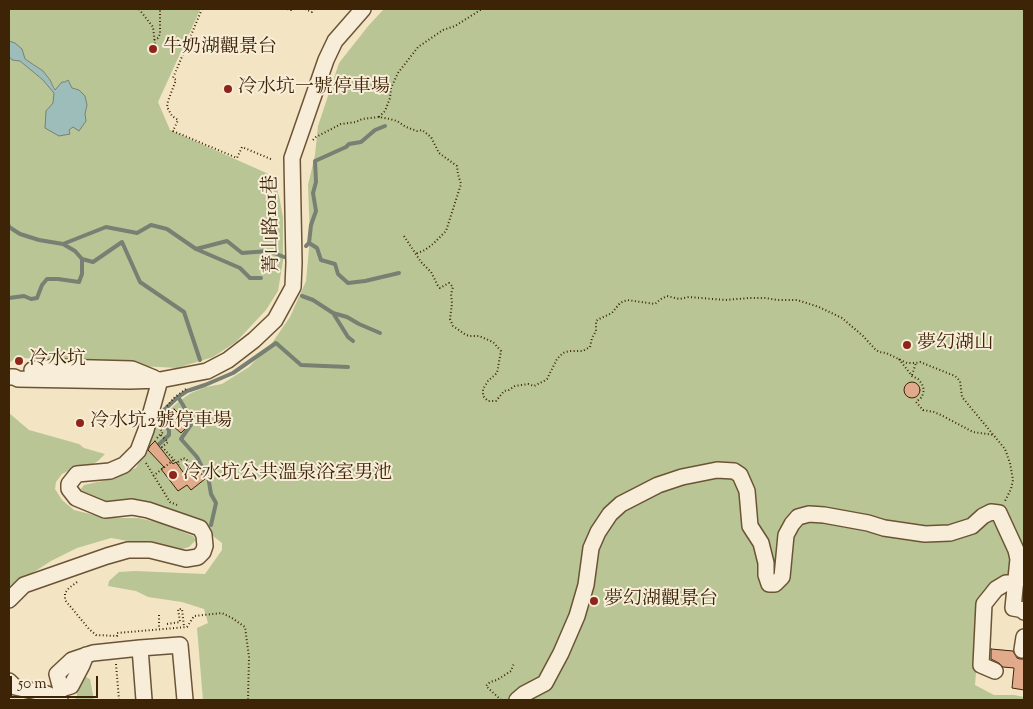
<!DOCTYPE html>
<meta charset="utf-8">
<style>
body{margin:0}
#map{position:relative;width:1033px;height:709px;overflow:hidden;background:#f3e4c3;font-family:"Sorts Mill Goudy",serif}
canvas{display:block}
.frame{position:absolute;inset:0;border:10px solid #3e2407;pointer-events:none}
.scale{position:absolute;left:10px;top:676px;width:88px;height:22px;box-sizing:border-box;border:2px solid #3e2407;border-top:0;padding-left:6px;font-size:15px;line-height:18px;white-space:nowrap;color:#3e2407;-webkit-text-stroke:4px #f7edd8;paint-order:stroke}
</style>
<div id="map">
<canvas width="1033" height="709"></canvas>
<div class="frame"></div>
<div class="scale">50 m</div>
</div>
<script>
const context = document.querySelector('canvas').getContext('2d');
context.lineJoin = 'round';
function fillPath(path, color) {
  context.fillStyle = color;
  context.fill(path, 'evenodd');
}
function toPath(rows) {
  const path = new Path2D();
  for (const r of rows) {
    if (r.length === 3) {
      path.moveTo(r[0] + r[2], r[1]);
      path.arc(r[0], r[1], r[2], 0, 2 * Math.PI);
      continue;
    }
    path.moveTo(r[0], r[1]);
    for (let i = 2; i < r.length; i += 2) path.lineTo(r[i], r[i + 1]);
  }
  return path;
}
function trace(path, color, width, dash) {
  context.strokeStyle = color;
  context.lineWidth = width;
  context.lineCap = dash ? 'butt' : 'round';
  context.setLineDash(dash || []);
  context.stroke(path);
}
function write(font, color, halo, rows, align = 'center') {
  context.font = font + ' "Sorts Mill Goudy","Noto Serif TC",serif';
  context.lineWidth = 4;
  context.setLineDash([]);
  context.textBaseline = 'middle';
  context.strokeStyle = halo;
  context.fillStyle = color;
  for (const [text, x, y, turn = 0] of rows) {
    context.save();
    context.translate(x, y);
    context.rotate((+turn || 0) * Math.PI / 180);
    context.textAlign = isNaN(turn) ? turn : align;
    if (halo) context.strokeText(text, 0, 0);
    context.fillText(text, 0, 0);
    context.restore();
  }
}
fillPath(toPath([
 [9,9,198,9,200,10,158,102,170,130,273,176,279,196,283,217,283,261,278,291,266,310,236,342,213,357,177,368,48,361,17,357,9,363,9,56,12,60,20,61,43,80,54,93,53,103,46,111,70,134,69,130,73,127,81,127,86,121,85,114,87,105,79,90,72,88,65,82,56,90,50,80,43,71,25,59,15,43,9,41],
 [384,9,1024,9,1024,578,999,591,982,597,975,685,994,695,1014,695,1024,697,1024,700,203,700,197,628,208,623,204,609,182,602,148,597,136,591,108,586,109,581,119,572,135,571,205,574,222,550,222,543,208,532,95,500,82,493,81,489,84,485,111,479,136,468,154,431,166,413,178,402,191,393,206,387,222,384,249,367,272,343,290,317,306,281,310,237,308,185,315,155,318,126,339,63,369,25],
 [9,413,29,430,79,444,84,448,105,454,98,461,91,465,72,469,62,474,56,482,55,489,62,500,74,510,98,516,120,518,138,518,161,523,193,536,196,540,189,547,179,550,111,538,77,548,51,561,9,588],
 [84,676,90,679,94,700,74,700,77,697,76,682]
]), '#b9c595');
const water = toPath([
 [9,41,15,43,22,49,25,59,43,71,50,80,55,90,62,82,65,82,68,80,72,88,79,90,85,96,87,105,85,114,86,121,79,131,73,127,69,130,70,134,59,136,45,128,46,111,53,103,54,93,43,80,20,61,12,60,9,56,9,41]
]);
fillPath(water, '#9dbdba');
trace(water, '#778072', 1);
trace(toPath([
 [9,226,9,227,20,234,39,240,63,244,75,251,82,259,82,274,79,282,58,279,47,279,42,285,37,298,31,299,24,296,9,298],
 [309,243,317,248,321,260,335,264,338,274,348,283,365,281,399,273],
 [63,244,106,227,137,233,151,225,167,229,196,249,240,268,250,278,261,278],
 [306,246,309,243,311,225,316,211,313,193,316,182,315,161,346,147,349,144,361,142,375,130,385,126],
 [196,249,227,241,242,253,269,251,284,257],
 [82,259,93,262,122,242,140,282,184,312,200,360],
 [302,296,313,300,333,313,347,317,359,324,380,333],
 [333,313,348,337,353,341],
 [178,397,183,405,192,423,181,439,197,457,202,467,208,476,211,494,216,503,211,525],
 [155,448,169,435,169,430,159,419,164,410,178,397,187,391,205,385,233,373,276,343,301,365,348,367]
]), '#778072', 4);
const building = toPath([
 [912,390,8],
 [174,409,182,417,181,418,189,425,181,433,173,426,175,424,167,417,174,409],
 [155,441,173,464,176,462,185,475,196,466,205,479,191,490,187,485,178,491,161,469,164,467,148,450,150,446,155,441],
 [991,649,1013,651,1017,658,1020,659,1024,659,1024,690,1012,688,1014,668,1003,667,999,663,991,659,991,649]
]);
fillPath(building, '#e1ab8b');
trace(building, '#3e2407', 1);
const minor = toPath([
 [32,370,55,367,132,369,154,378],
 [9,377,14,377,18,379,130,381,160,380,207,371,228,360,254,340,275,320,293,287,294,263,292,158,326,60,335,41,363,9],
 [9,600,24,585,107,556,128,550,150,550,186,559,198,557,203,552,205,546,204,535,200,528,148,510,132,507,105,510,76,498,69,489,69,484,77,474,110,471,124,465,138,451,146,430,160,380],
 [1022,650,1024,637],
 [995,671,981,665,984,604,996,589,1006,583,1016,583],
 [9,681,15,687,47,694,60,700],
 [61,689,57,674,72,660,93,653,140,648],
 [61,689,71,686,82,665,86,655],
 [144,700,140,648,180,645,185,700],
 [517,700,524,694,545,683,561,653,577,616,586,585,591,548,598,532,610,514,621,504,658,485,682,477,717,470,734,471,740,475,747,491,750,526,761,543,766,563,766,575,769,584,775,584,782,577,786,535,792,524,798,517,809,514,824,515,868,523,884,528,925,534,950,533,972,526,983,516,991,512,999,513,1016,550,1018,559,1013,608,1024,610,1024,612]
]);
trace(minor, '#6b5436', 18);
trace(toPath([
 [139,9,153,27,155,44],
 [188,9,190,9],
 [202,9,173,78,176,80,168,101,167,107,172,116,178,120,173,131,237,158,242,147,273,160],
 [287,9,291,10,292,9],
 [305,9,312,12,314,9],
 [154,40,158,38,160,34,160,9],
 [379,117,385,111,390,98,391,88,398,73,418,47,443,30,455,26,482,9],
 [313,140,316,137,341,124,356,122,362,119,379,117,390,119,397,121,406,127,417,131,422,130,431,137,439,153,457,166,458,174,461,184,446,231,433,244,425,250,415,254],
 [404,236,421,262,431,272,438,286,440,288,449,283,453,287,451,294,452,303,450,319,453,326,466,335,470,336,479,336,493,342,501,351,497,373,488,381,483,389,483,396,488,401,496,401,504,391,509,390,515,386,528,384,534,386,544,381,547,379,557,359,563,353,569,351,583,351,590,347,592,338,596,331,596,321,599,319,612,313,620,303,627,300,655,304,661,299,667,296,679,299,689,297,725,300,749,298,765,298,778,300,797,300,819,307,842,318,863,336,875,349,879,352,886,353,907,363,916,363,920,362,955,376,960,381,962,397,1005,449,1010,463,1013,480,1011,489,1005,501],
 [899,359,912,376,918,379,922,384,924,390,922,397,916,402,923,410,934,412,941,415,973,432,994,435],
 [912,375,916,363],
 [167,406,175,397,186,389],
 [161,435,168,442,162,447,179,465],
 [157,438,163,432,160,429],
 [178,462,183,458,186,459,193,467],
 [146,463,170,502,177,505],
 [153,476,175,459],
 [77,582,69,588,65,593,65,600,89,629,96,635,117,636,117,633,187,627,194,616,222,613,232,618,245,627,249,657,248,700],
 [159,615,159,629],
 [167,624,180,622,178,609,182,609,184,627],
 [116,664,119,700],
 [501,700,486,686,490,682,497,680,511,671,514,663]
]), '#3e2407', 2, [1, 2.5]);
trace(minor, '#f7edd8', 15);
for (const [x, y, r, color] of [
 [153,49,5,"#8f2418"],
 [228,89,5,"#8f2418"],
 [907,345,5,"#8f2418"],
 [19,361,5,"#8f2418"],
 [80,423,5,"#8f2418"],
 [173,475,5,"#8f2418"],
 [594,601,5,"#8f2418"]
]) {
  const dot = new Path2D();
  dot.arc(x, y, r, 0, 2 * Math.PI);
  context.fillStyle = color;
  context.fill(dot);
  trace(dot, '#f7edd8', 2);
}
write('19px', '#3e2407', '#f7edd8', [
 ["牛奶湖觀景台",163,49],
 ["冷水坑一號停車場",238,89],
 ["夢幻湖山",917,345],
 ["冷水坑",29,361],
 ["冷水坑2號停車場",90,423],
 ["冷水坑公共溫泉浴室男池",183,475],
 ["夢幻湖觀景台",604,601]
], 'left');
write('19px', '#3e2407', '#f7edd8', [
 ["菁山路101巷",273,224,-91]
]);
</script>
